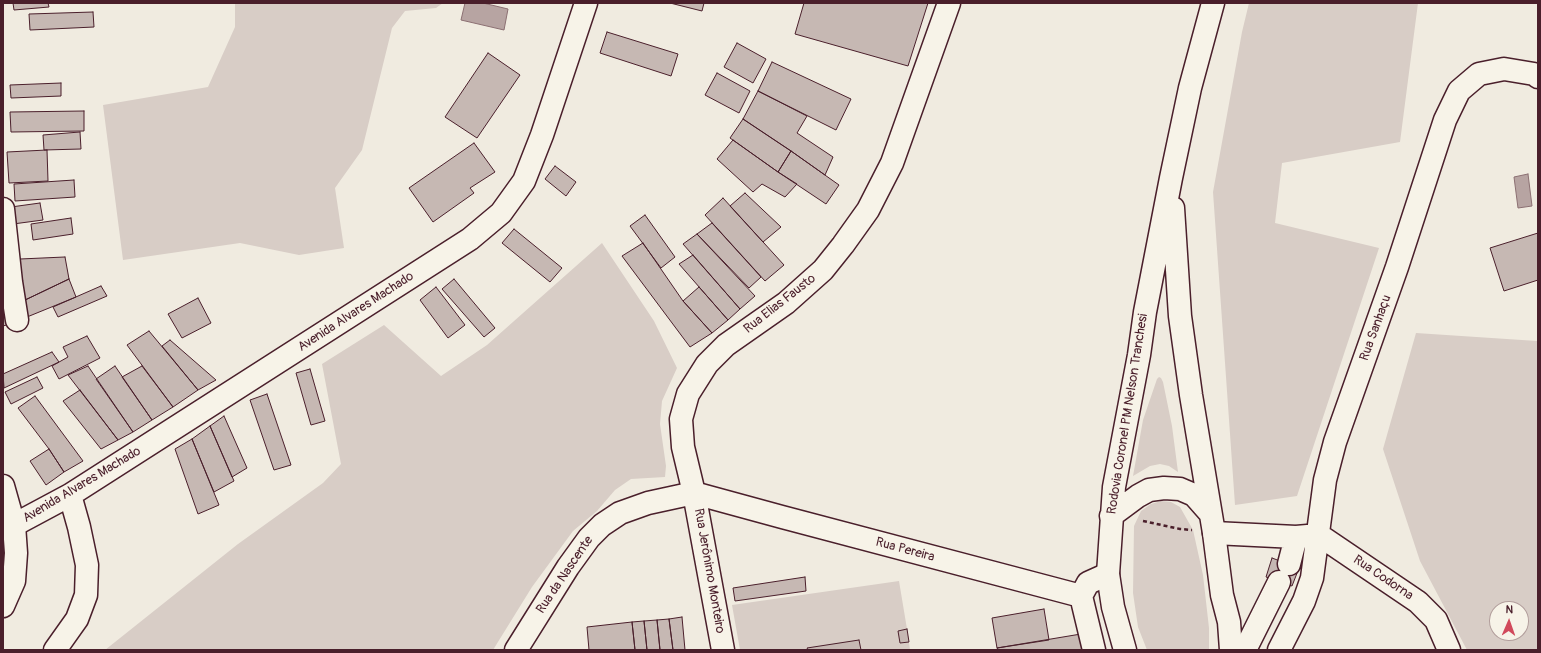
<!DOCTYPE html>
<meta charset="utf-8">
<style>
body{margin:0}
#map{position:relative;width:1541px;height:653px;overflow:hidden;background:#f0ebe0;font-family:Pangolin,sans-serif}
canvas{display:block}
.frame{position:absolute;inset:0;border:4px solid #4a1f2b;pointer-events:none}
.north{position:absolute;left:1489px;top:601px;width:40px;height:40px;box-sizing:border-box;background:#f7f3e8;border:1px solid #b29e9c;border-radius:50%;rotate:2deg;font-size:11px;font-weight:700;line-height:16px;text-align:center;color:#4a1f2b}
.north::after{content:'';display:block;margin:auto;width:14px;height:18px;background:#d1495b;clip-path:polygon(50% 0,100% 100%,50% 72%,0 100%)}
</style>
<div id="map">
<canvas width="1541" height="653"></canvas>
<div class="frame"></div>
<div class="north">N</div>
</div>
<script>
const context = document.querySelector('canvas').getContext('2d');
context.lineJoin = 'round';
function fillPath(path, color) {
  context.fillStyle = color;
  context.fill(path, 'evenodd');
}
function toPath(rows) {
  const path = new Path2D();
  for (const r of rows) {
    path.moveTo(r[0], r[1]);
    for (let i = 2; i < r.length; i += 2) path.lineTo(r[i], r[i + 1]);
  }
  return path;
}
function trace(path, color, width, dash) {
  context.strokeStyle = color;
  context.lineWidth = width;
  context.lineCap = dash ? 'butt' : 'round';
  context.setLineDash(dash || []);
  context.stroke(path);
}
function write(font, color, halo, rows, align = 'center') {
  context.font = font + ' Pangolin,sans-serif';
  context.lineWidth = 3.5;
  context.setLineDash([]);
  context.textBaseline = 'middle';
  context.strokeStyle = halo;
  context.fillStyle = color;
  for (const [text, x, y, turn = 0] of rows) {
    context.save();
    context.translate(x, y);
    context.rotate((+turn || 0) * Math.PI / 180);
    context.textAlign = isNaN(turn) ? turn : align;
    if (halo) context.strokeText(text, 0, 0);
    context.fillText(text, 0, 0);
    context.restore();
  }
}
fillPath(toPath([
 [235,3,443,3,436,8,405,11,392,28,362,150,335,188,344,248,299,255,240,243,123,260,103,105,208,87,235,27],
 [1249,3,1418,3,1400,142,1282,163,1275,223,1379,248,1297,496,1235,505,1213,192,1242,32],
 [602,243,654,321,677,368,662,401,660,424,666,466,665,477,631,479,615,490,597,511,573,531,532,587,493,650,105,650,238,544,323,483,341,464,322,364,384,325,441,376,487,345],
 [1416,333,1537,341,1538,343,1538,650,1467,650,1420,561,1383,449],
 [1497,609,1521,609,1521,633,1497,633],
 [1159,377,1161,378,1163,382,1172,426,1178,472,1169,466,1160,464,1150,466,1133,476,1143,420,1157,379],
 [1161,501,1171,502,1180,507,1193,530,1203,575,1209,628,1209,650,1147,650,1138,627,1133,593,1134,526,1141,511,1151,504],
 [899,581,907,629,898,631,900,643,909,642,910,650,807,648,808,650,740,650,732,605]
]), '#d8cdc6');
const water = toPath([
 [465,3,483,3,508,9,504,30,461,20,465,3],
 [1528,174,1532,206,1518,208,1514,177,1528,174]
]);
fillPath(water, '#b7a4a2');
trace(water, '#8b6f72', 1);
const building = toPath([
 [13,3,48,3,49,7,14,10,13,3],
 [670,3,704,3,702,11,670,3],
 [804,3,928,3,908,66,795,34,804,3],
 [93,12,94,27,30,30,29,14,93,12],
 [607,32,678,54,671,76,600,53,607,32],
 [737,43,766,59,753,83,724,67,737,43],
 [488,53,520,75,477,138,445,117,488,53],
 [772,62,851,99,836,130,758,91,772,62],
 [717,73,750,91,739,113,705,95,717,73],
 [61,83,61,96,11,98,10,85,61,83],
 [758,91,807,116,797,133,833,157,825,175,791,151,743,119,758,91],
 [84,111,84,131,11,132,10,112,84,111],
 [743,119,791,151,778,172,730,138,743,119],
 [80,132,81,149,44,150,43,135,80,132],
 [733,140,778,172,797,184,785,197,762,184,753,192,717,159,733,140],
 [474,143,495,172,470,188,474,193,433,222,409,188,474,143],
 [47,150,48,181,9,183,7,152,47,150],
 [791,151,839,185,826,204,778,172,791,151],
 [555,166,576,182,566,196,545,179,555,166],
 [74,180,75,197,15,201,14,184,74,180],
 [745,193,781,227,763,242,730,206,745,193],
 [723,198,784,265,765,281,705,215,723,198],
 [40,203,43,220,13,224,11,207,40,203],
 [645,215,675,257,661,268,630,226,645,215],
 [71,218,73,234,33,240,31,224,71,218],
 [712,223,761,277,749,288,697,234,712,223],
 [514,229,562,268,550,282,502,243,514,229],
 [1538,233,1538,280,1504,291,1490,248,1538,233],
 [697,234,755,296,740,309,683,244,697,234],
 [643,243,683,301,712,333,690,347,622,256,643,243],
 [693,255,740,309,728,320,679,264,693,255],
 [65,257,69,279,23,301,20,259,65,257],
 [69,279,76,297,27,317,23,301,69,279],
 [454,279,495,328,484,337,442,289,454,279],
 [101,286,107,296,58,317,53,307,101,286],
 [436,287,465,325,448,338,420,300,436,287],
 [699,287,728,320,712,333,683,301,699,287],
 [198,298,211,323,182,338,168,314,198,298],
 [7,308,10,324,3,326,3,309,7,308],
 [149,331,198,390,173,407,127,345,149,331],
 [87,336,100,358,59,379,52,366,68,357,63,347,87,336],
 [170,340,216,380,198,390,162,346,170,340],
 [52,352,59,362,4,388,3,374,52,352],
 [88,366,133,432,118,440,68,375,88,366],
 [115,366,152,420,133,432,96,379,115,366],
 [142,366,173,407,152,420,122,377,142,366],
 [310,369,325,421,311,425,296,373,310,369],
 [37,377,43,388,11,404,5,392,37,377],
 [80,390,118,440,101,449,63,401,80,390],
 [267,394,291,465,274,470,250,400,267,394],
 [35,396,83,461,64,472,49,449,18,408,35,396],
 [224,416,247,468,232,477,210,426,224,416],
 [210,426,234,481,214,492,192,439,210,426],
 [192,439,219,505,198,514,175,449,192,439],
 [49,449,64,472,46,485,30,461,49,449],
 [1272,558,1299,568,1292,586,1266,577,1272,558],
 [805,577,806,591,735,601,733,588,805,577],
 [1044,609,1049,640,997,648,992,618,1044,609],
 [682,617,685,650,673,650,669,619,682,617],
 [669,619,673,650,660,650,657,620,669,619],
 [657,620,660,650,647,650,644,621,657,620],
 [644,621,647,650,635,650,632,622,644,621],
 [632,622,635,650,589,650,587,627,632,622],
 [907,629,909,642,900,643,898,631,907,629],
 [1081,634,1083,650,998,650,997,648,1081,634],
 [859,640,861,650,808,650,807,648,859,640]
]);
fillPath(building, '#c6b8b3');
trace(building, '#4a1f2b', 1);
const minor = toPath([
 [3,209,11,282,17,320],
 [14,525,70,495,470,239,501,213,524,181,542,135,586,3],
 [1214,533,1296,537,1319,535,1418,602,1436,620,1449,650],
 [1289,564,1296,537],
 [1081,596,1094,650],
 [55,650,77,619,86,595,87,565,79,527,70,495],
 [516,650,568,567,589,538,602,525,620,513,648,503,694,493,782,517,1081,596,1088,583,1108,574],
 [723,650,694,493,683,447,681,419,688,394,707,364,726,345,786,303,823,270,843,245,868,210,892,163,949,3],
 [1245,650,1279,582],
 [1279,650,1304,601,1312,578,1325,480,1335,442,1397,267,1445,120,1459,91,1479,74,1504,69,1534,74,1538,77]
]);
const major = toPath([
 [3,486,14,525,16,553,14,581,3,606]
]);
const highway = toPath([
 [1173,208,1180,316,1191,395,1214,533,1222,595,1229,622,1231,650],
 [1111,516,1138,496,1149,490,1164,488,1180,489,1194,495,1209,512],
 [1125,650,1113,607,1108,574,1114,487,1139,355,1145,312,1171,178,1190,88,1213,3]
]);
trace(minor, '#4a1f2b', 25);
trace(major, '#4a1f2b', 25);
trace(highway, '#4a1f2b', 25);
trace(toPath([
 [1143,521,1180,529,1192,530]
]), '#4a1f2b', 2.5, [4, 3]);
trace(minor, '#f7f3e8', 22);
trace(major, '#f7f3e8', 22);
trace(highway, '#f7f3e8', 22);
write('13px', '#4a1f2b', '#f7f3e8', [
 ["Rua Elias Fausto",780,304,-38],
 ["Avenida Alvares Machado",356,312,-33],
 ["Rua Sanhaçu",1376,328,-70],
 ["Rodovia Coronel PM Nelson Tranchesi",1128,414,-81],
 ["Avenida Alvares Machado",82,485,-31],
 ["Rua Pereira",905,550,15],
 ["Rua Jerônimo Monteiro",709,571,80],
 ["Rua da Nascente",565,575,-56],
 ["Rua Codorna",1383,578,34]
]);
</script>
